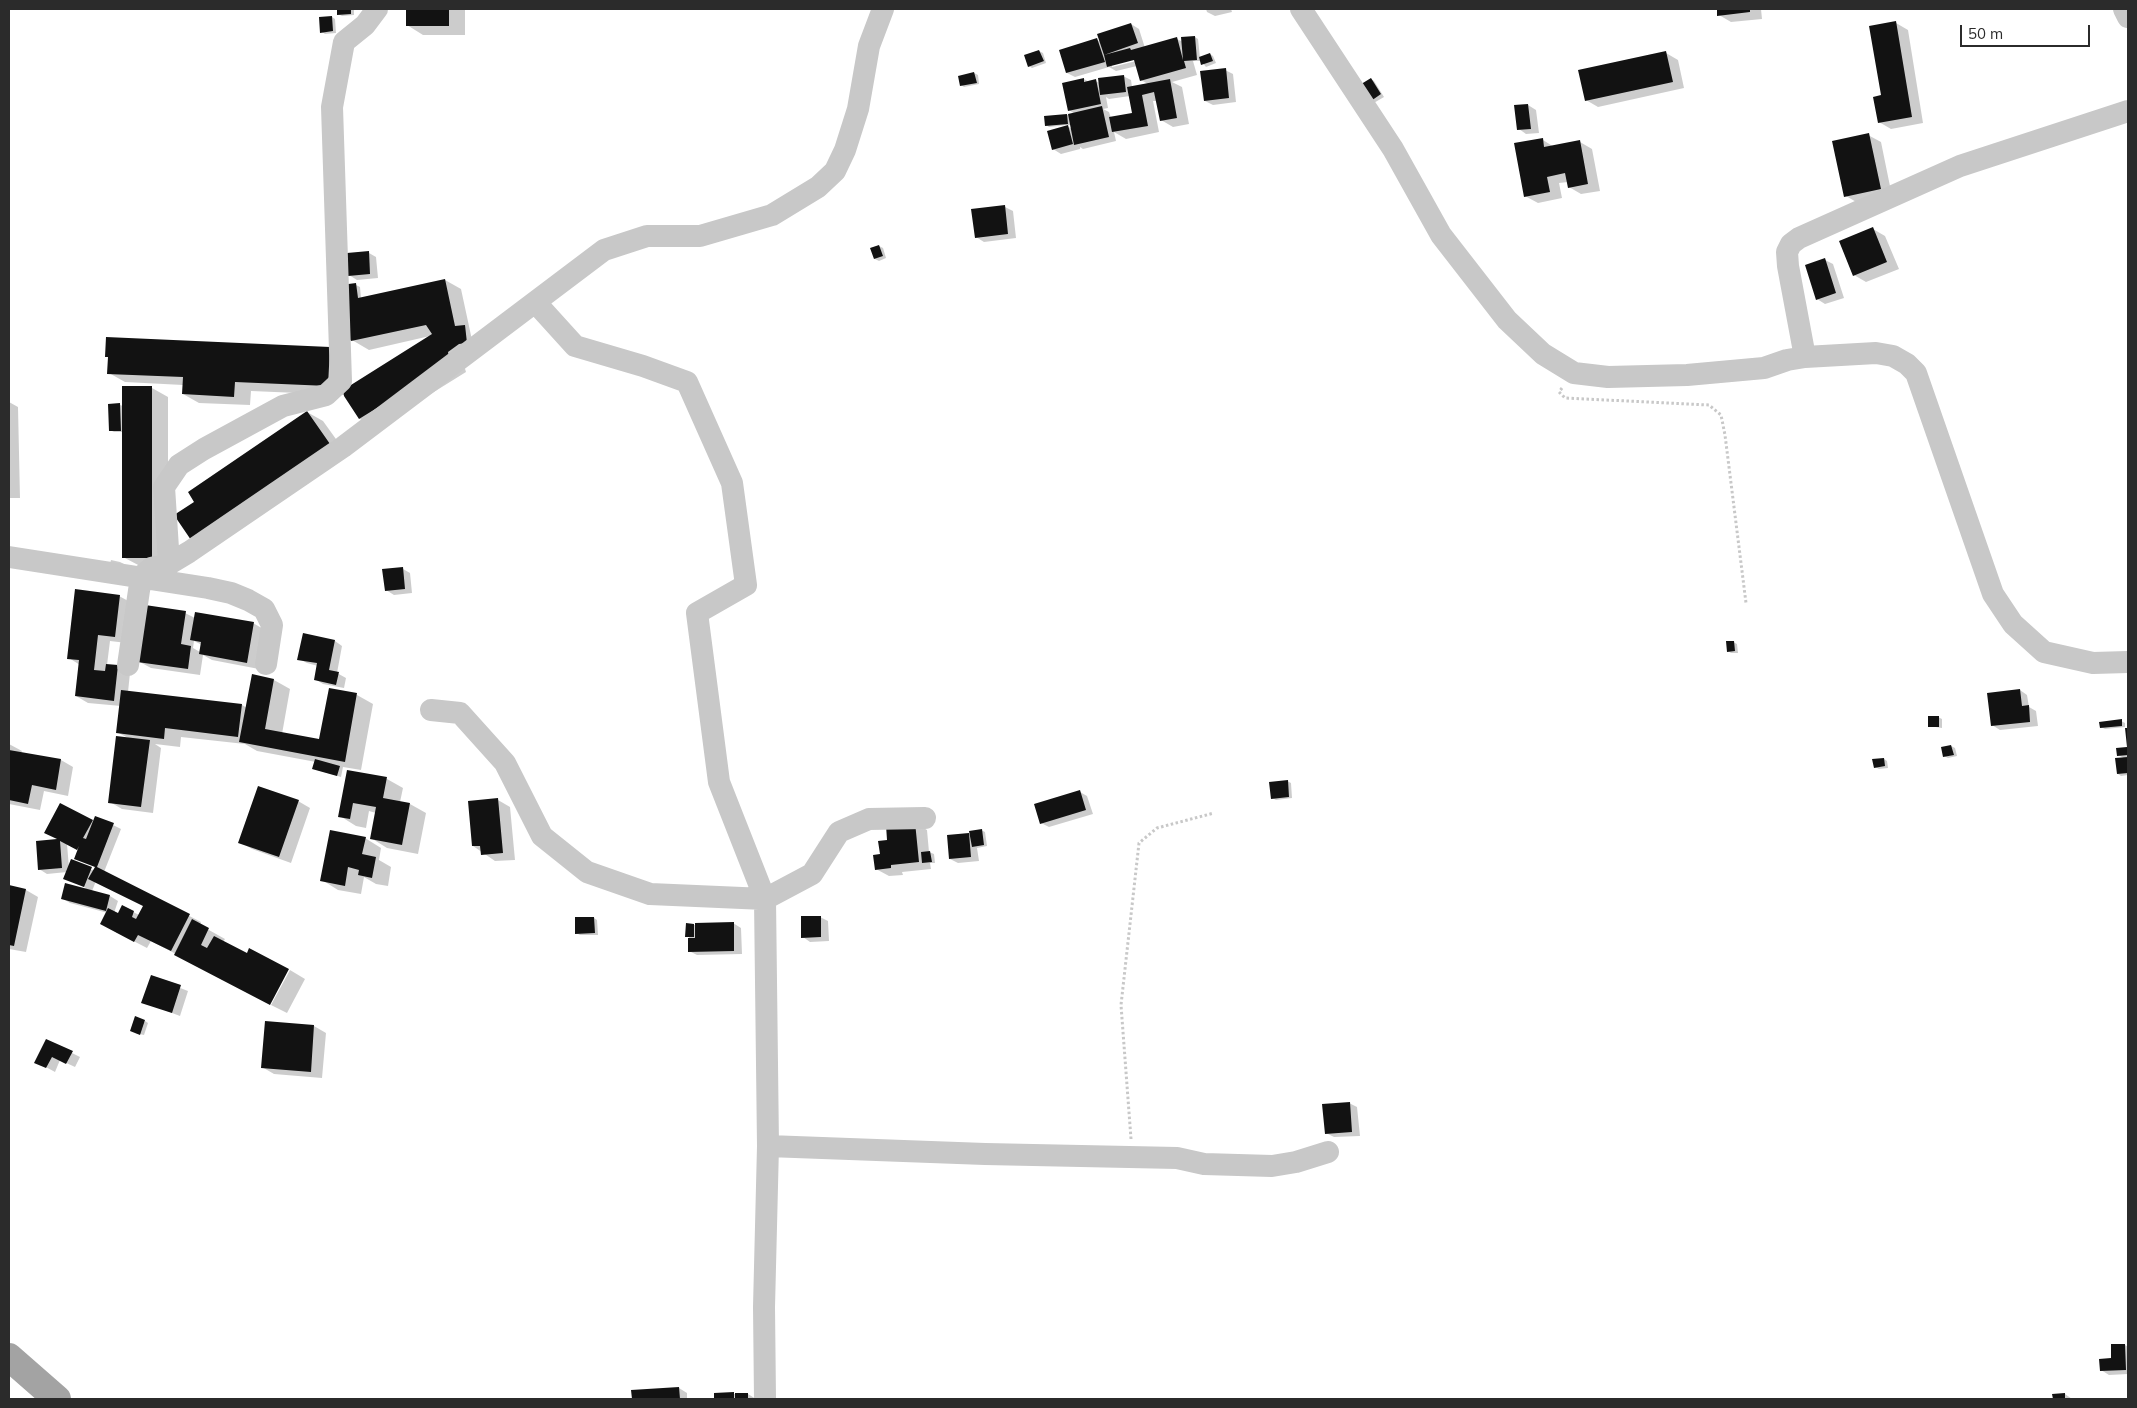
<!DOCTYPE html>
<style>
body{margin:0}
#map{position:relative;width:2137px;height:1408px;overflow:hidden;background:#fff;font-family:Mulish,sans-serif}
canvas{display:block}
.frame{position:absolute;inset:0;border:10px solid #2b2b2b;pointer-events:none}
.scale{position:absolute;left:1960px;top:25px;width:130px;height:22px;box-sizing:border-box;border:2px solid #2b2b2b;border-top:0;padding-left:6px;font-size:15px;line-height:18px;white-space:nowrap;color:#2b2b2b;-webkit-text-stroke:4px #fff;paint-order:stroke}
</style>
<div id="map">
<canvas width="2137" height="1408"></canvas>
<div class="frame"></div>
<div class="scale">50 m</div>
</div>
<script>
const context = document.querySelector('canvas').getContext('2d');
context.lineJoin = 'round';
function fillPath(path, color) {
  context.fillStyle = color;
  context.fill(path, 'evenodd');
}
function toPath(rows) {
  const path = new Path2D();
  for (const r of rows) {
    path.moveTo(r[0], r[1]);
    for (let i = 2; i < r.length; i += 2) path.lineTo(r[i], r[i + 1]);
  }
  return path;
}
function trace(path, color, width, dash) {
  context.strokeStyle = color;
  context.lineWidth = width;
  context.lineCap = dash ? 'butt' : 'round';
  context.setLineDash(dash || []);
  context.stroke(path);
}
fillPath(toPath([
 [338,9,354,9,354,15,342,16,338,14],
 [407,9,465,9,465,35,423,35,407,25],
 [1206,9,1231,9,1232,12,1215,16,1207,12],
 [1718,9,1761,9,1762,19,1731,22,1719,15],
 [332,17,335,19,336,33,325,34,322,32],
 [1896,23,1908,30,1923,123,1891,129,1879,122],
 [1131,24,1139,29,1145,48,1177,39,1183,42,1195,37,1198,39,1200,58,1210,54,1213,56,1216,63,1206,67,1201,61,1193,61,1197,75,1172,82,1182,87,1189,124,1173,127,1161,120,1157,101,1153,101,1159,132,1126,139,1114,132,1116,141,1083,149,1080,147,1080,149,1061,154,1053,149,1067,126,1072,129,1072,125,1066,125,1049,127,1046,125,1067,115,1075,114,1069,110,1084,79,1089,82,1095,81,1100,83,1123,76,1131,80,1132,87,1148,84,1141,80,1137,66,1116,71,1109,67,1075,77,1067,73,1061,51,1097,40,1101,42],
 [1139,58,1140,60,1112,67,1112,64],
 [1130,96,1134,114,1111,118,1109,112,1103,109,1108,108,1106,97,1109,99],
 [1039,51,1043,53,1046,63,1032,68,1029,66],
 [1666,53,1678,60,1684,88,1598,107,1586,100],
 [1225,70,1233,74,1236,102,1213,105,1205,101],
 [974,73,978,75,979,84,964,87,961,85],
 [1371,79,1374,81,1384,97,1372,104],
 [1528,105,1536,110,1539,133,1526,134,1519,129],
 [1868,135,1881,142,1892,196,1858,203,1846,196],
 [1543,140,1554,147,1580,142,1592,149,1600,191,1581,194,1569,187,1568,182,1559,183,1562,198,1538,203,1525,196],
 [1005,207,1013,211,1016,238,984,242,976,237],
 [1873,229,1885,236,1899,269,1866,282,1854,275],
 [879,246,883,248,886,258,879,261,875,259],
 [369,253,376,257,378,278,357,280,349,275],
 [1825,260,1833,264,1844,298,1825,304,1817,299],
 [445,280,461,289,475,354,463,362,466,372,376,428,360,419,345,395,251,391,250,405,199,403,183,394,183,385,125,382,109,373,109,358,106,356,329,348,344,390,430,336,369,350,352,340,356,285,360,287,361,298],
 [152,388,168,397,168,566,140,566,123,557,123,432,114,432,110,430,120,405,123,406],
 [9,402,18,407,20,498,9,498],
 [307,412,323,421,346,453,196,502],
 [111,560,120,562,124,564,109,568],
 [403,569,410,573,412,593,394,595,386,590],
 [119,596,132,603,127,643,110,641,107,665,130,673,128,692,242,705,247,708,253,676,274,680,290,689,282,734,320,741,330,689,357,695,373,704,361,770,343,767,341,777,314,769,316,762,257,751,245,744,181,737,180,747,155,744,161,748,153,813,122,809,110,802,128,738,117,732,121,706,88,703,76,696,80,665,69,658],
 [185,613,195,618,253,623,265,630,259,669,212,660,203,655,200,675,151,668,138,661],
 [194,641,202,645,200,652,193,648],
 [335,641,342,646,337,673,346,678,344,688,323,684,315,679,318,666,307,663,299,659],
 [1733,642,1737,644,1738,653,1731,653,1728,651],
 [2020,690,2027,695,2029,707,2036,711,2038,726,2000,730,1992,725],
 [1938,717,1942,719,1942,728,1929,726],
 [2121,721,2125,723,2125,727,2105,729,2101,727],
 [2126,729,2128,729,2128,775,2121,776,2118,774,2124,758,2118,755,2117,749,2128,748],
 [9,744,22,751,21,753,61,760,73,767,68,796,44,791,40,810,9,804],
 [1951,746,1955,748,1957,756,1948,758,1944,756],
 [1884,759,1887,761,1888,768,1879,769,1875,767],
 [348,771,387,779,403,788,400,802,410,804,426,813,418,854,387,848,371,838,376,813,369,811,366,828,356,826,340,816],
 [1287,781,1291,783,1292,798,1276,800,1272,798],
 [1080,792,1087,796,1093,814,1049,827,1041,823],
 [498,800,510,807,515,860,495,861,473,846],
 [298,801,310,808,291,863,252,849,240,842],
 [61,805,94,822,113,825,121,829,104,872,201,922,200,925,225,939,223,942,247,954,287,969,176,954,151,941,147,948,114,931,108,913,70,903,62,898,86,888,65,878,67,872,47,874,39,869,60,840],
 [67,844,79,850,76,858,96,867,94,870,69,868],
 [96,881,144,906,139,915,122,906,118,915,114,913,118,901,110,896,92,891],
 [915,823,927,830,929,852,934,854,935,863,930,863,931,869,902,872,903,875,889,876,876,869,881,855,888,841],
 [981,830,985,832,987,846,977,848,979,861,958,863,950,859,969,834,971,835],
 [365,838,381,848,379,860,391,867,388,886,376,884,364,877,361,894,338,890,322,880],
 [9,886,26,890,38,897,26,952,9,949],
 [820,917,828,921,829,941,810,942,803,937],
 [594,918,597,920,598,935,580,935,576,933],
 [733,923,741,928,742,954,697,955,689,951,689,937,687,936,694,925],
 [290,970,305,979,287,1013,271,1005],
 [152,977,188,991,180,1016,143,1002],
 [145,1021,148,1023,144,1035,135,1033],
 [266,1023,314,1026,326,1033,322,1078,274,1074,262,1067],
 [46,1040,80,1057,75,1067,60,1060,55,1072,44,1066],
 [1349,1103,1357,1107,1360,1136,1334,1137,1326,1133],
 [2125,1345,2128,1347,2128,1374,2109,1375,2101,1370],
 [679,1388,687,1393,687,1399,633,1399,633,1391],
 [715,1394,748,1394,756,1399,715,1399],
 [2065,1394,2072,1399,2054,1399,2054,1395]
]), '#0003');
fillPath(toPath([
 [337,9,351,9,351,14,337,15],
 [406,9,449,9,449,26,406,26],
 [1717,9,1750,9,1750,12,1717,16],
 [332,16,333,31,320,33,319,17],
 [1896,21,1912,117,1878,123,1873,97,1881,95,1869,26],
 [1131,23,1138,43,1104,55,1097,34],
 [1195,36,1197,60,1184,61,1186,68,1140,81,1134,60,1107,67,1104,55,1130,48,1131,50,1177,37,1183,60,1181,37],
 [1097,38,1105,62,1066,73,1059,50],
 [1039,50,1044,61,1028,67,1024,55],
 [1666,51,1673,82,1585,101,1578,70],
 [1210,53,1213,61,1201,65,1199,57],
 [1226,68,1229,98,1204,101,1200,71],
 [974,72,977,83,960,86,958,76],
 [1124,75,1126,92,1100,95,1098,78],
 [1084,78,1084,82,1096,79,1101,104,1068,111,1062,83],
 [1371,78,1381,94,1368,103,1358,86],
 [1170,79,1177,118,1160,121,1154,92,1142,95,1148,126,1112,132,1109,117,1132,113,1127,87],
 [1528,104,1531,129,1517,130,1514,105],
 [1102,106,1109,137,1074,145,1068,114],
 [1067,114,1068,124,1045,126,1044,116],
 [1068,125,1073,144,1052,150,1047,131],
 [1869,133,1881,189,1844,197,1832,141],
 [1543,138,1544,147,1580,140,1588,184,1568,188,1565,173,1547,177,1550,192,1524,197,1514,143],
 [1005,205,1008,234,975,238,971,209],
 [1873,227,1887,262,1853,276,1839,241],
 [879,245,883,256,874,259,870,248],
 [369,251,370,274,348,276,347,253],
 [1825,258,1836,293,1816,300,1805,265],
 [445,279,455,326,465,325,467,343,459,344,448,352,450,363,359,419,344,396,343,390,432,334,426,325,351,341,347,335,341,285,356,283,358,298],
 [106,337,330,347,328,386,235,382,234,397,182,394,183,377,107,374,108,357,105,357],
 [122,386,152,386,152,558,122,558],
 [120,403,121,431,109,431,108,404],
 [307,411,330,444,191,540,174,515,194,502,188,492],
 [403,567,405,589,385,591,382,569],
 [75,589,120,595,115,637,98,635,94,670,105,671,106,664,118,665,114,701,75,696,79,660,67,659],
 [145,605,186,611,181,644,191,646,188,669,137,662],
 [195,612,254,622,247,663,199,654,201,642,190,640],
 [303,633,335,640,329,670,339,672,336,685,314,680,317,663,297,660],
 [1726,641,1734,641,1735,651,1727,652],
 [252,674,274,679,265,729,319,739,329,688,357,693,345,762,239,742],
 [2020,689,2022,706,2029,705,2030,722,1991,726,1987,693],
 [121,690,242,704,238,737,165,728,164,739,116,733],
 [1928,716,1939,716,1939,727,1928,727],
 [2122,719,2122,726,2100,728,2099,722],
 [2125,728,2128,728,2128,755,2117,756,2116,748,2127,747],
 [116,736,150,740,141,807,108,803],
 [1951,745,1954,755,1943,757,1941,747],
 [9,750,61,759,56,790,32,785,28,804,9,800],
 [2128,757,2128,773,2117,774,2115,758],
 [1884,758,1885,766,1874,768,1872,759],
 [315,759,340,766,337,776,312,769],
 [347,770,387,777,383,798,410,803,402,845,370,839,376,807,353,803,350,819,338,817],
 [1288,780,1289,797,1271,799,1269,782],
 [258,786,299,800,279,857,238,843],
 [1080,790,1086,810,1040,824,1034,804],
 [498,798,503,853,481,855,480,846,472,846,468,801],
 [60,803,93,820,83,838,86,839,95,816,114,823,97,867,190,914,171,951,138,935,134,942,100,924,108,908,118,913,122,905,134,911,132,917,136,919,143,906,88,879,95,867,74,859,79,846,77,850,60,841,62,868,38,870,36,841,57,839,44,833],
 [915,822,919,862,891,865,891,868,875,870,873,855,880,854,878,841,887,840,886,825],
 [982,829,984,845,972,847,969,831],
 [330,830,366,837,362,854,376,857,372,878,358,875,359,870,348,867,345,886,320,881],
 [969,833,971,857,949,859,947,835],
 [930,851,932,862,922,863,921,852],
 [71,859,92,867,84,887,63,879],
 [65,883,110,895,106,911,61,899],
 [9,885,26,889,14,946,9,945],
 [801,916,821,916,821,937,801,938],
 [575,917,594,917,595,933,575,934],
 [192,919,209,928,201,945,207,948,214,936,247,953,249,948,289,969,270,1005,174,955],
 [734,922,734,951,688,952,688,938,695,938,695,923],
 [686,923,694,924,694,937,685,937],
 [151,975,181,985,172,1013,141,1003],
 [135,1016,145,1020,140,1035,130,1031],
 [265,1021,314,1025,311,1072,261,1068],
 [46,1039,73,1051,66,1064,52,1057,46,1068,34,1063],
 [1350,1102,1352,1132,1325,1134,1322,1104],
 [2111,1344,2125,1344,2126,1370,2100,1371,2099,1359,2111,1358],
 [679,1387,680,1399,632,1399,631,1390],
 [734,1392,734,1399,714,1399,714,1393],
 [735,1393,748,1393,748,1399,735,1399],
 [2065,1393,2065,1399,2053,1399,2052,1394]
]), '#121212');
trace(toPath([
 [1562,388,1559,392,1565,398,1709,405,1721,415,1725,435,1746,603],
 [1131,1139,1121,1005,1139,843,1157,828,1214,813]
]), '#c8c8c8', 3, [2.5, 2.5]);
trace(toPath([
 [1301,9,1393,149,1441,235,1507,320,1543,354,1574,373,1608,377,1687,375,1764,368,1787,360,1805,357,1876,353,1893,356,1907,364,1916,373,1993,594,2013,624,2044,652,2093,663,2128,662],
 [2124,9,2128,17],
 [536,303,575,346,643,366,687,382,732,483,746,585,697,613,719,782,765,899,768,1146,764,1307,765,1399],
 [1805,357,1788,266,1787,252,1791,244,1799,238,1960,166,2128,111],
 [9,557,208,588,231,593,248,600,264,609,272,625,266,664],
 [169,564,164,487,179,465,204,449,283,406,326,395,341,381,332,107,344,42,365,25,377,9],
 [128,665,141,577,151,568,169,564,189,552,343,447,604,250,647,236,700,236,772,215,818,187,835,171,845,150,858,109,869,46,883,9],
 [431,710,460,713,505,763,542,836,587,872,650,894,765,899,812,874,839,832,869,819,925,818],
 [768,1146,985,1154,1177,1158,1204,1164,1272,1166,1296,1162,1328,1152]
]), '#c8c8c8', 22);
trace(toPath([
 [9,1357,57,1399]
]), '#a3a3a3', 28);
</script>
